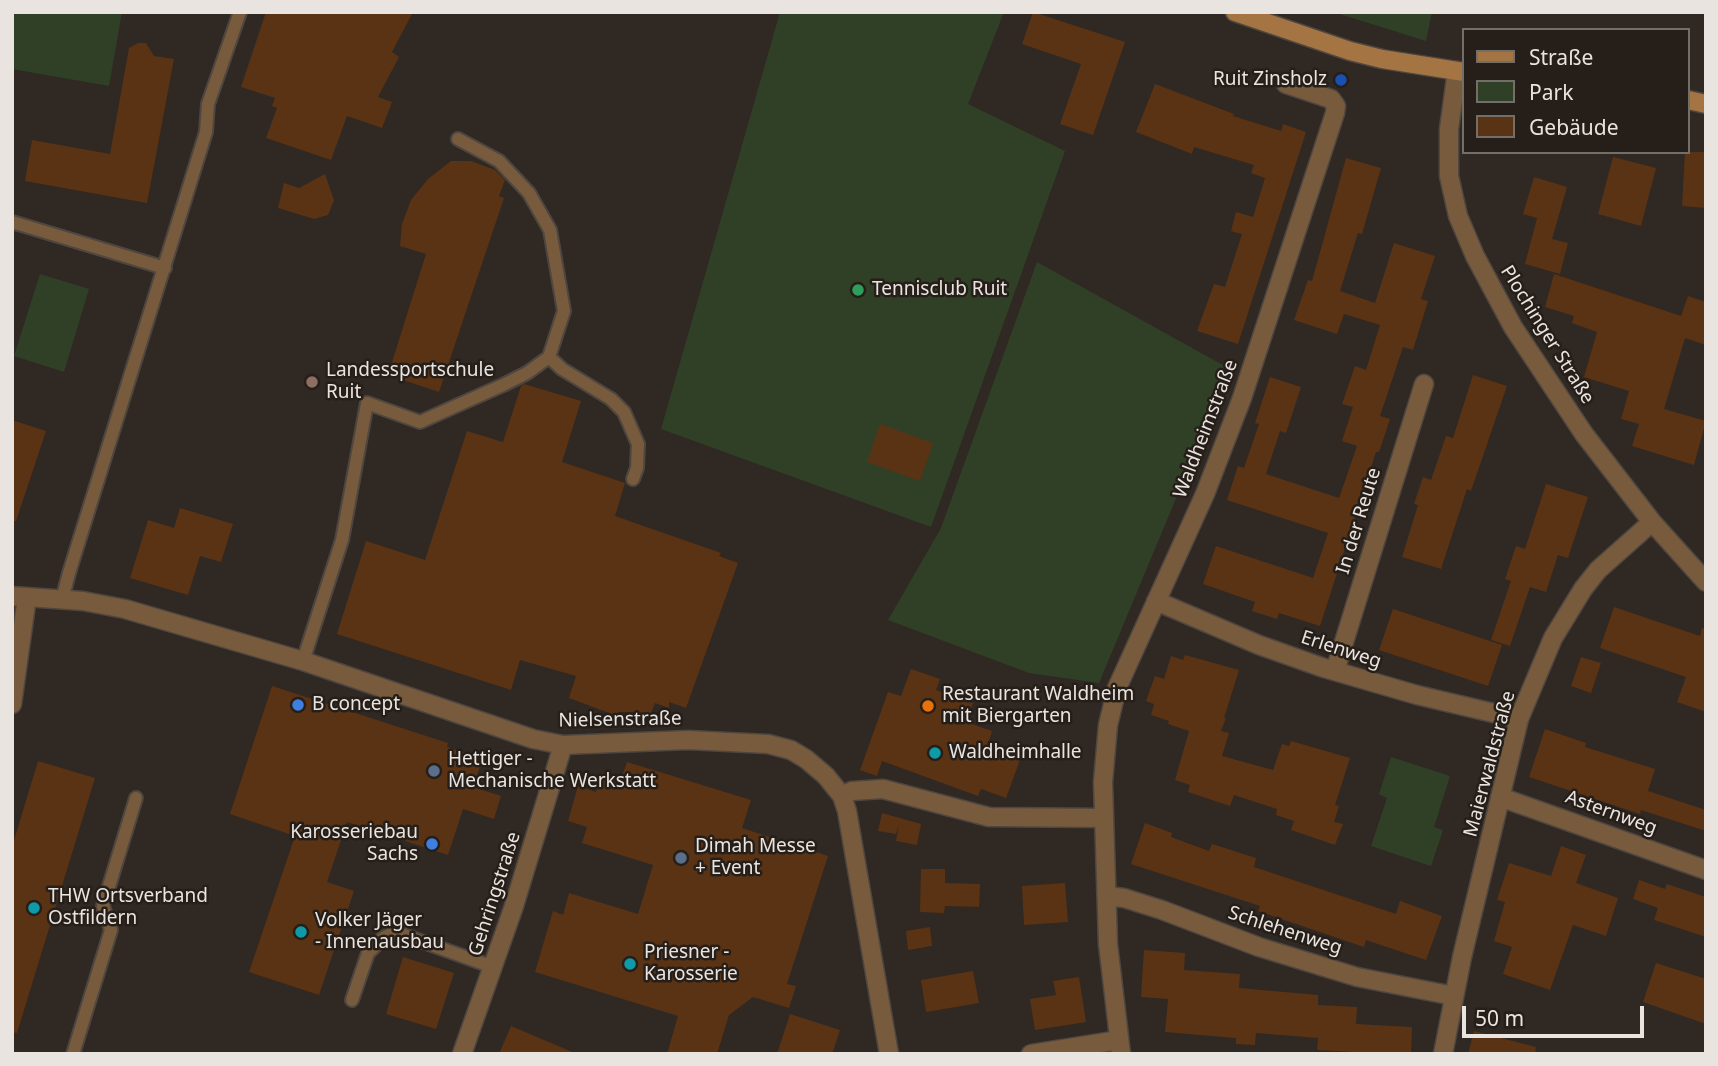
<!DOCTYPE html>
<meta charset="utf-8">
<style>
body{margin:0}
#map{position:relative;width:1718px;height:1066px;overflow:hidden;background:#302822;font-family:"Noto Sans",sans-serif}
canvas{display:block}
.frame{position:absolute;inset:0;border:14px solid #eae4e0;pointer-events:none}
.legend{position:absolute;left:1462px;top:28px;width:228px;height:126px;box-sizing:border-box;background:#261f19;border:2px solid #746e69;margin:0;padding:9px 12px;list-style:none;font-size:21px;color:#eae4e0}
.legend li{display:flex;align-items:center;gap:14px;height:35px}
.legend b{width:35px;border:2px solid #746e69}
.scale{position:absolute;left:1462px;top:1006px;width:182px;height:32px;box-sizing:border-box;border:4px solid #eae4e0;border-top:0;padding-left:9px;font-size:21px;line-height:24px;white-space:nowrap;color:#eae4e0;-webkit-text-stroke:5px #261f19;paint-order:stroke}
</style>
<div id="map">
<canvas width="1718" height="1066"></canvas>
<div class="frame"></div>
<ul class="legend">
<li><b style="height:9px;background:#a47443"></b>Straße</li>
<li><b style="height:19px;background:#304027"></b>Park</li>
<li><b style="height:19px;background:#5a3314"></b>Gebäude</li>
</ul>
<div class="scale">50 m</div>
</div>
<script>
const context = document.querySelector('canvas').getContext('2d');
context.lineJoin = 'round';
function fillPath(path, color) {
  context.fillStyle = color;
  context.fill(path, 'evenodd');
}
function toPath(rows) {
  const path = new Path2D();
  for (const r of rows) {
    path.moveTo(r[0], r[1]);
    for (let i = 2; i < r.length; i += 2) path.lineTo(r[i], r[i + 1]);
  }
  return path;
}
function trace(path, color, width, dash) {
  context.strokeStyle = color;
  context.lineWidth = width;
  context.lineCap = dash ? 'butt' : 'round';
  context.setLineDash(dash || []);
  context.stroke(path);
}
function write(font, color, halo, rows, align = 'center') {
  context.font = font + ' "Noto Sans",sans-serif';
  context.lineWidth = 5;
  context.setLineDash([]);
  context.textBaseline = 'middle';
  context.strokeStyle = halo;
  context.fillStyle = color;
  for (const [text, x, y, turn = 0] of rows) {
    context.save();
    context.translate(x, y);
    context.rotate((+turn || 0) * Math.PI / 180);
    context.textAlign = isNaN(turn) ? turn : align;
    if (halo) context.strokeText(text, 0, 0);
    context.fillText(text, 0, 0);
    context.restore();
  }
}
fillPath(toPath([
 [12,12,122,12,109,86,12,69],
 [780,12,1004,12,968,104,1065,151,931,527,661,429],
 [1333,12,1432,12,1426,41],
 [1037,262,1230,369,1099,683,1029,673,888,620,941,528],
 [40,274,89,289,64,372,14,356],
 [1391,757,1450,776,1434,827,1443,830,1431,866,1371,846,1387,798,1379,794]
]), '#304027');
fillPath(toPath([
 [266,12,413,12,392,52,399,57,378,97,392,102,382,128,347,116,331,160,266,138,277,108,272,106,275,98,241,87],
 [1033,12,1125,42,1093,135,1060,124,1081,64,1022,44],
 [138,43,146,43,154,56,174,59,147,203,25,181,32,140,110,154,129,48],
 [1155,84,1234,114,1233,116,1281,131,1283,124,1306,132,1238,344,1197,331,1214,284,1225,287,1242,234,1231,231,1236,212,1253,217,1265,178,1251,173,1254,165,1194,147,1192,154,1136,132],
 [1685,152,1706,152,1706,208,1682,206],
 [1613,157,1656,168,1641,226,1598,214],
 [1346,158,1381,168,1362,234,1358,233,1340,291,1375,303,1394,243,1435,256,1421,299,1428,301,1413,350,1403,347,1380,416,1390,419,1379,452,1376,452,1320,626,1279,613,1277,619,1252,611,1255,602,1203,584,1216,546,1313,578,1328,533,1227,500,1238,466,1244,468,1259,424,1255,423,1270,377,1301,387,1286,433,1280,431,1266,474,1339,498,1357,446,1342,441,1353,407,1342,404,1355,366,1366,370,1380,325,1344,314,1337,334,1294,320,1308,280,1312,281],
 [451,161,471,161,495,170,505,180,499,196,504,198,439,392,388,375,426,254,400,246,402,224,411,200,428,179],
 [325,174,334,200,328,215,314,219,278,208,284,183,299,188],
 [1534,177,1567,187,1552,239,1568,243,1560,274,1525,264,1537,218,1523,214],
 [1554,274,1681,316,1688,296,1706,302,1706,345,1685,338,1664,409,1706,421,1694,465,1632,446,1639,424,1621,419,1629,391,1584,377,1597,332,1572,323,1574,316,1545,307],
 [1473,375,1507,386,1471,491,1467,489,1441,569,1402,557,1418,505,1414,504,1423,477,1431,480,1446,436,1453,438],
 [524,384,581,401,562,462,625,483,615,516,721,553,719,556,738,563,686,708,669,702,669,708,655,703,650,716,636,712,619,712,617,716,569,698,576,676,520,660,511,690,337,634,366,541,425,560,467,431,503,442,521,386],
 [12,420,46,431,16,521,12,521],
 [880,424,933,443,920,481,867,462],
 [1546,484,1588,497,1568,558,1558,555,1546,592,1530,587,1510,646,1491,640,1511,581,1505,579,1516,546,1525,549],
 [180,508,233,524,221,562,200,556,188,595,130,578,148,520,174,528],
 [1614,607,1700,636,1702,628,1706,629,1706,712,1677,702,1686,677,1600,648],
 [1393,609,1502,645,1488,686,1379,650],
 [1185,655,1239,670,1224,718,1226,718,1221,731,1229,733,1222,756,1273,770,1282,744,1289,746,1291,741,1350,758,1335,805,1339,806,1334,822,1343,824,1335,845,1291,830,1294,821,1276,815,1277,809,1234,795,1230,806,1188,792,1190,785,1175,780,1189,731,1168,724,1169,721,1151,715,1154,704,1146,701,1155,676,1164,679,1171,656,1183,660],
 [1581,657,1601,663,1591,693,1571,686],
 [911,669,940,679,936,690,973,703,966,722,992,731,987,747,1020,760,1006,798,981,789,978,796,882,761,877,776,860,770,888,692,901,696],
 [272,686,448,743,447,747,483,758,473,787,501,796,494,819,463,809,448,855,347,822,327,882,354,891,319,995,249,972,295,836,230,814],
 [1545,729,1586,743,1585,747,1655,769,1648,791,1706,810,1706,831,1641,810,1640,814,1529,777],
 [38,761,95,778,17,1033,12,1032,12,847],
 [627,762,751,800,742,828,828,856,787,984,796,986,789,1008,753,997,729,1015,717,1054,667,1054,678,1016,535,972,553,911,563,915,569,893,638,914,653,865,582,843,587,827,568,821,578,786,596,792,602,773,621,779],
 [882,813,921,824,917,845,896,841,899,824,896,834,878,831],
 [1145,823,1172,833,1171,837,1209,851,1212,844,1256,858,1254,867,1396,914,1400,901,1442,916,1426,960,1366,940,1364,947,1258,911,1260,906,1131,864],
 [1561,846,1586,855,1576,883,1618,898,1606,936,1573,925,1550,990,1503,974,1512,947,1494,941,1505,902,1497,900,1509,863,1551,876],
 [921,869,945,869,945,883,980,884,979,907,945,906,944,913,920,912],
 [1639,880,1665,889,1667,884,1706,897,1706,937,1654,920,1658,908,1633,899],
 [1065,883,1068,922,1024,925,1022,886],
 [930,927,932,946,908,950,906,931],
 [1144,950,1185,953,1184,970,1240,974,1239,988,1318,995,1318,1005,1357,1007,1356,1024,1412,1027,1411,1054,1356,1054,1356,1052,1317,1050,1318,1038,1256,1033,1255,1045,1236,1044,1236,1038,1165,1032,1168,999,1141,997],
 [403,957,454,973,436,1029,386,1014],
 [1656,963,1706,979,1706,1024,1643,1002],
 [973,971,979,1003,926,1012,921,980],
 [1079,977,1086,1022,1035,1030,1030,999,1056,995,1053,981],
 [790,1014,840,1030,832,1054,777,1054],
 [511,1026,577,1054,499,1054],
 [1474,1031,1536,1047,1535,1054,1468,1054]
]), '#5a3314');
const lane = toPath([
 [12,222,165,268],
 [549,357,562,369,611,399,624,412,638,444,637,468,633,479],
 [62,600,69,573,206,132,208,104,240,12],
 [303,661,342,540,367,403,420,422,503,385,527,373,549,357,564,311,550,230,529,193,499,161,458,139],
 [352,1000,368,953,383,938,391,934,401,934,493,967],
 [73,1054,111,930,103,906,136,798]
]);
const street = toPath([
 [1457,71,1449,129,1449,176,1458,216,1475,256,1513,327,1584,434,1652,522,1706,582],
 [12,596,83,601,125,609,303,661,533,739,563,745,688,740,768,744,791,750,806,759,826,776,842,796,847,811,889,1054],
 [1156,601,1259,645,1324,668,1417,695,1519,719],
 [1335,671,1424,384],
 [12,704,27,597],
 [842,796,852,791,883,789,989,817,1104,818],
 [1500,797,1706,870],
 [1107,896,1124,898,1162,910,1259,947,1357,977,1454,996],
 [462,1054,514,906,563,745],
 [1031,1054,1119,1040],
 [1121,1054,1108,944,1103,782,1108,725,1117,688,1205,494,1242,398,1335,113,1336,106,1331,99,1286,84],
 [1443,1054,1462,957,1519,719,1553,638,1583,589,1598,570,1652,522]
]);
const secondary = toPath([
 [1235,12,1350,51,1382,59,1464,72],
 [1688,100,1706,104]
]);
trace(lane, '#4e4640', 16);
trace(street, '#4e4640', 21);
trace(secondary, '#4e4640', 21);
trace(lane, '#785a3c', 12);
trace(street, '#785a3c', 18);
trace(secondary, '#a47443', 18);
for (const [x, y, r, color] of [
 [1341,80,7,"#1a4fb4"],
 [858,290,7,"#2e9e5b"],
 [312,382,7,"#8d6e63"],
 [298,705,7,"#3f7fe0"],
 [928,706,7,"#e8710a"],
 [935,753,7,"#0f9aa8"],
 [434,771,7,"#5c6f8a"],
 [432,844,7,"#3f7fe0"],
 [681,858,7,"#5c6f8a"],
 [34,908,7,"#0f9aa8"],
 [301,932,7,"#0f9aa8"],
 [630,964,7,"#0f9aa8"]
]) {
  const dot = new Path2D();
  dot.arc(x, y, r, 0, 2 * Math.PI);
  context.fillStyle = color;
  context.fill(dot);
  trace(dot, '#261f19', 2.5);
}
write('19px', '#eae4e0', '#261f19', [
 ["Ruit Zinsholz",1327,80,"right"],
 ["Tennisclub Ruit",872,290],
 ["Landessportschule",326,371],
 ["Ruit",326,393],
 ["Restaurant Waldheim",942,695],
 ["mit Biergarten",942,717],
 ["B concept",312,705],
 ["Waldheimhalle",949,753],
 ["Hettiger -",448,760],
 ["Mechanische Werkstatt",448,782],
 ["Karosseriebau",418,833,"right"],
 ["Sachs",418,855,"right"],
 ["Dimah Messe",695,847],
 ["+ Event",695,869],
 ["THW Ortsverband",48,897],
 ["Ostfildern",48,919],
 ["Volker Jäger",315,921],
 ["- Innenausbau",315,943],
 ["Priesner -",644,953],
 ["Karosserie",644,975]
], 'left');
write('19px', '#eae4e0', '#261f19', [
 ["Plochinger Straße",1547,335,58],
 ["Waldheimstraße",1206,429,-69],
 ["In der Reute",1359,521,-73],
 ["Erlenweg",1341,650,18],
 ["Nielsenstraße",620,720,-1],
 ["Maierwaldstraße",1490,764,-75],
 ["Asternweg",1611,813,20],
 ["Gehringstraße",495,894,-72],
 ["Schlehenweg",1285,931,18]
]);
</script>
